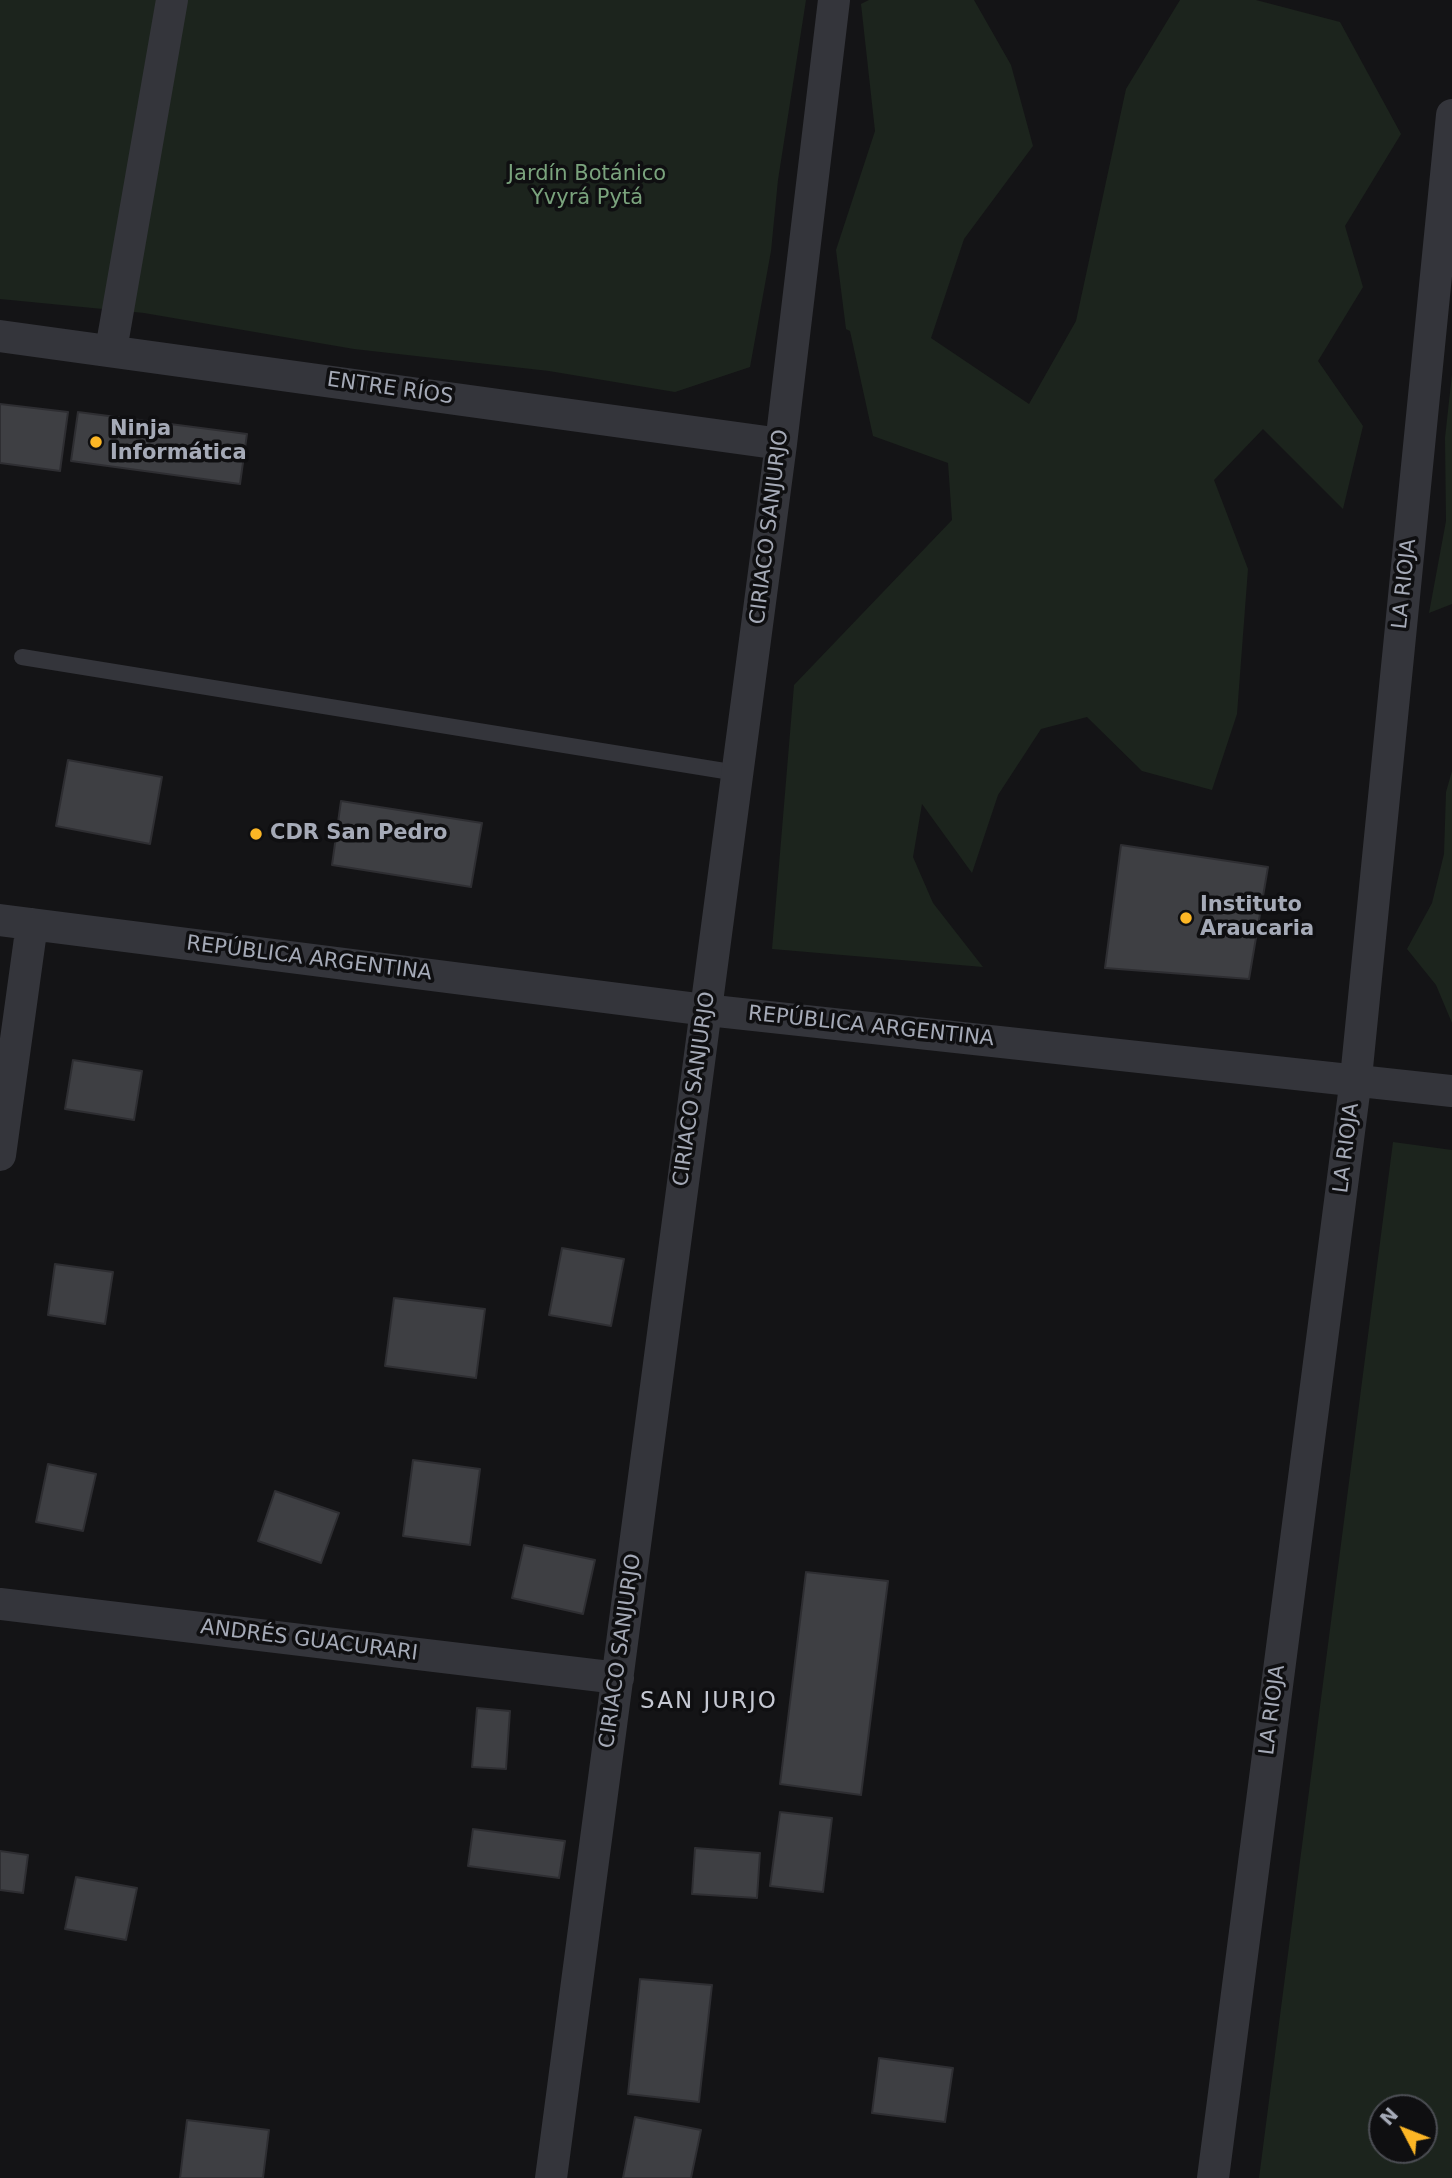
<!DOCTYPE html>
<meta charset="utf-8">
<style>
body{margin:0}
#map{position:relative;width:1452px;height:2178px;overflow:hidden;background:#141416;font-family:"DejaVu Sans",sans-serif}
canvas{display:block}
.north{position:absolute;left:1368px;top:2094px;width:70px;height:70px;box-sizing:border-box;background:#0f0f11;border:2px solid #4b4d53;border-radius:50%;rotate:312deg;font-size:19px;font-weight:700;line-height:28px;text-align:center;color:#a5aab7}
.north::after{content:'';display:block;margin:auto;width:24px;height:32px;background:#fcb625;clip-path:polygon(50% 0,100% 100%,50% 72%,0 100%)}
</style>
<div id="map">
<canvas width="1452" height="2178"></canvas>
<div class="north">N</div>
</div>
<script>
const context = document.querySelector('canvas').getContext('2d');
context.lineJoin = 'round';
function fillPath(path, color) {
  context.fillStyle = color;
  context.fill(path, 'evenodd');
}
function toPath(rows) {
  const path = new Path2D();
  for (const r of rows) {
    path.moveTo(r[0], r[1]);
    for (let i = 2; i < r.length; i += 2) path.lineTo(r[i], r[i + 1]);
  }
  return path;
}
function trace(path, color, width, dash) {
  context.strokeStyle = color;
  context.lineWidth = width;
  context.lineCap = dash ? 'butt' : 'round';
  context.setLineDash(dash || []);
  context.stroke(path);
}
function write(font, color, halo, rows, align = 'center') {
  context.font = font + ' "DejaVu Sans",sans-serif';
  context.lineWidth = 7;
  context.setLineDash([]);
  context.textBaseline = 'middle';
  context.strokeStyle = halo;
  context.fillStyle = color;
  for (const [text, x, y, turn = 0] of rows) {
    context.save();
    context.translate(x, y);
    context.rotate((+turn || 0) * Math.PI / 180);
    context.textAlign = isNaN(turn) ? turn : align;
    if (halo) context.strokeText(text, 0, 0);
    context.fillText(text, 0, 0);
    context.restore();
  }
}
fillPath(toPath([
 [0,0,806,0,778,180,771,251,750,367,675,392,549,371,354,349,144,313,0,299],
 [869,0,974,0,1011,65,1033,146,964,239,931,338,1029,404,1076,321,1126,89,1180,0,1256,0,1340,22,1401,134,1345,226,1363,287,1318,361,1363,426,1343,509,1263,429,1214,480,1248,569,1237,714,1212,790,1142,771,1087,717,1041,729,998,795,972,873,922,804,913,857,933,903,983,967,772,949,794,685,952,520,948,463,873,436,850,331,846,329,836,250,875,131,861,4],
 [1452,374,1452,604,1429,613,1446,521,1445,438],
 [1452,771,1452,1023,1436,985,1407,949,1432,903,1444,854,1446,792],
 [1393,1142,1452,1150,1452,2178,1259,2178],
 [1382,2108,1424,2108,1424,2150,1382,2150]
]), '#1c241d');
const building = toPath([
 [0,404,68,412,60,471,0,463,0,404],
 [78,412,247,434,240,484,71,461,78,412],
 [68,760,162,777,150,844,56,826,68,760],
 [341,801,482,823,471,887,332,865,341,801],
 [1121,845,1268,867,1249,979,1105,968,1121,845],
 [73,1060,142,1071,134,1120,65,1109,73,1060],
 [562,1248,624,1259,611,1326,549,1315,562,1248],
 [55,1264,113,1272,105,1324,48,1315,55,1264],
 [394,1298,485,1309,476,1378,385,1366,394,1298],
 [413,1460,480,1469,470,1545,403,1536,413,1460],
 [48,1464,96,1474,83,1531,36,1522,48,1464],
 [275,1491,339,1513,321,1563,258,1541,275,1491],
 [524,1545,595,1560,583,1614,512,1598,524,1545],
 [806,1572,888,1581,861,1795,780,1784,806,1572],
 [477,1708,510,1711,506,1769,472,1767,477,1708],
 [780,1812,832,1818,823,1892,770,1886,780,1812],
 [473,1829,565,1841,559,1878,468,1866,473,1829],
 [695,1848,760,1853,757,1898,692,1894,695,1848],
 [0,1851,28,1855,23,1893,0,1890,0,1851],
 [76,1877,137,1888,126,1940,65,1929,76,1877],
 [640,1979,712,1985,699,2102,628,2094,640,1979],
 [879,2058,953,2068,945,2122,872,2113,879,2058],
 [635,2117,701,2130,691,2178,623,2178,635,2117],
 [187,2120,269,2130,263,2178,180,2178,187,2120]
]);
fillPath(building, '#3e3f43');
trace(building, '#2e2e32', 2);
trace(toPath([
 [22,657,737,773]
]), '#34353b', 16);
trace(toPath([
 [0,336,781,444],
 [111,350,172,0],
 [0,920,706,1010,1452,1091],
 [0,1155,32,924],
 [0,1604,618,1678],
 [551,2178,781,444,834,0],
 [1213,2178,1356,1078,1452,115]
]), '#34353b', 32);
for (const [x, y, r, color] of [
 [96,442,7,"#fcb625"],
 [256,834,7,"#fcb625"],
 [1186,918,7,"#fcb625"]
]) {
  const dot = new Path2D();
  dot.arc(x, y, r, 0, 2 * Math.PI);
  context.fillStyle = color;
  context.fill(dot);
  trace(dot, '#0f0f11', 2.5);
}
write('21px', '#7aa37d', '#0f0f11', [
 ["Jardín Botánico",587,175],
 ["Yvyrá Pytá",587,199]
]);
write('21px', '#a5aab7', '#0f0f11', [
 ["ENTRE RÍOS",390,389,8],
 ["CIRIACO SANJURJO",770,527,-83],
 ["LA RIOJA",1405,584,-84],
 ["REPÚBLICA ARGENTINA",309,959,7],
 ["REPÚBLICA ARGENTINA",871,1027,6],
 ["CIRIACO SANJURJO",695,1089,-82],
 ["LA RIOJA",1347,1148,-83],
 ["ANDRÉS GUACURARI",309,1641,7],
 ["CIRIACO SANJURJO",621,1651,-82],
 ["LA RIOJA",1273,1710,-83]
]);
write('bold 21px', '#a5aab7', '#0f0f11', [
 ["Ninja",110,430],
 ["Informática",110,454],
 ["CDR San Pedro",270,834],
 ["Instituto",1200,906],
 ["Araucaria",1200,930]
], 'left');
context.letterSpacing = '2px';
write('23px', '#c6c9d3', '#0f0f11', [
 ["SAN JURJO",709,1702]
]);
context.letterSpacing = '0px';
</script>
